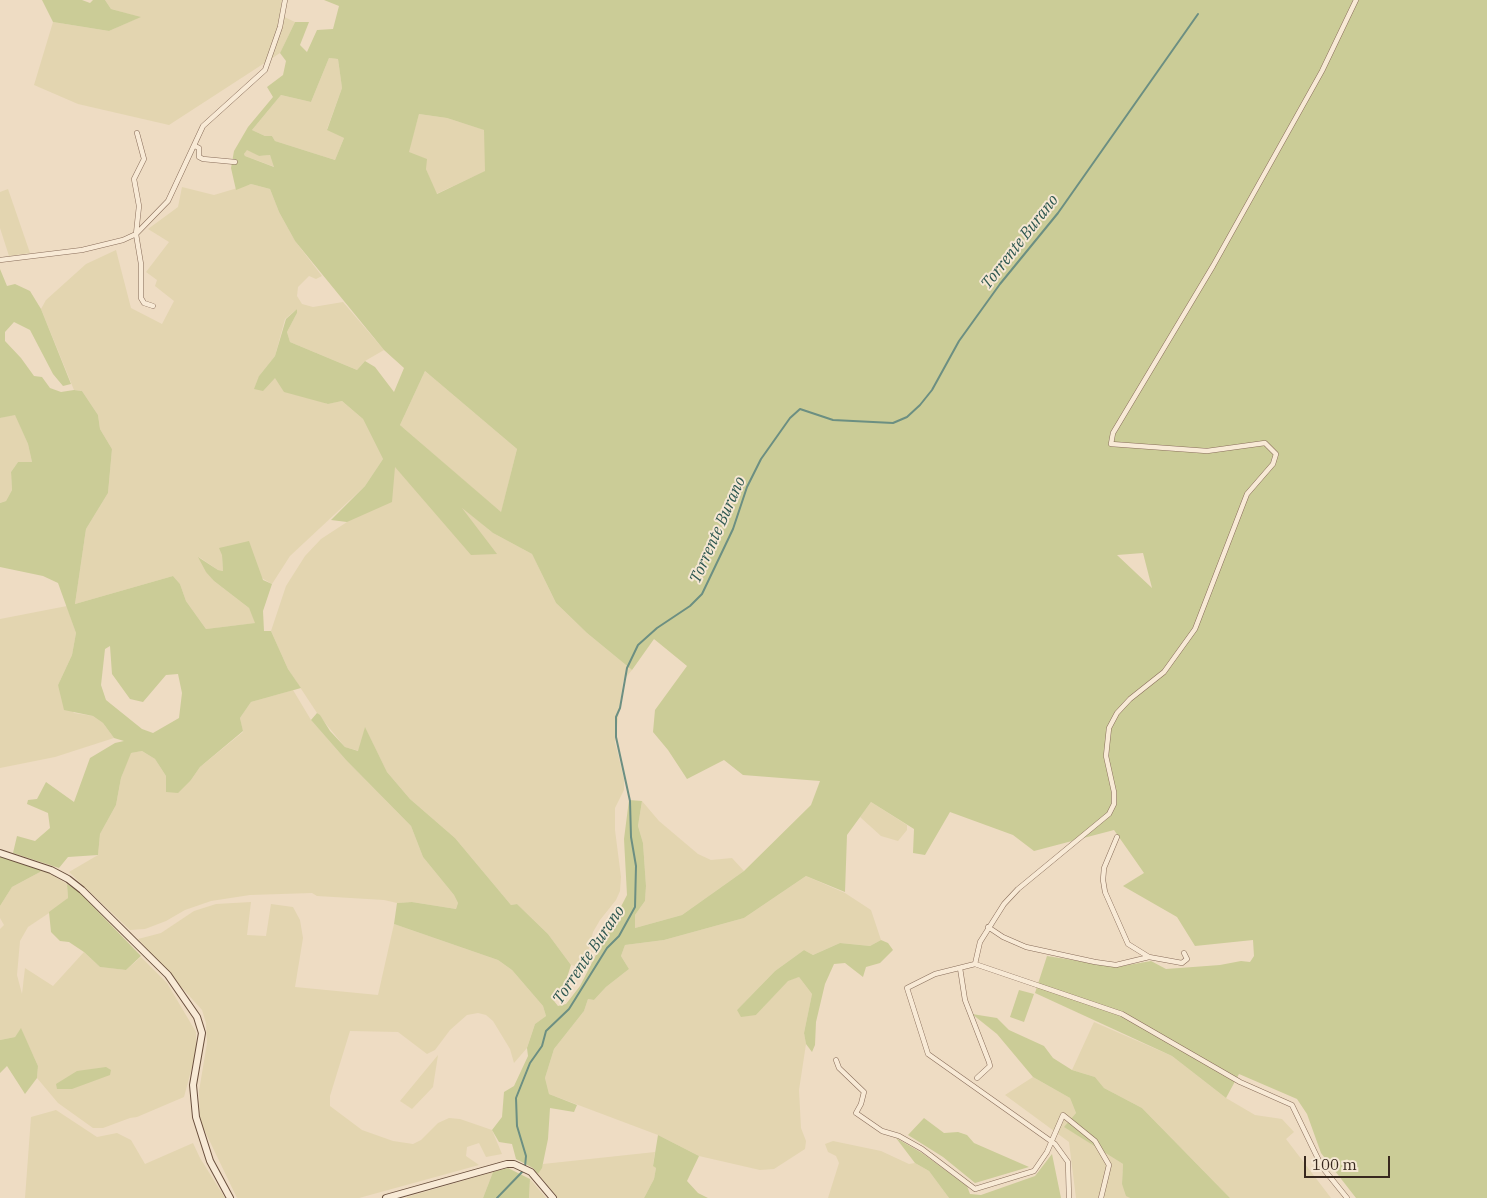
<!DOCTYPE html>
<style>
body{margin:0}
#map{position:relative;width:1487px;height:1198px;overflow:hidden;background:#eedcc3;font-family:"IBM Plex Serif",serif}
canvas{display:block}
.scale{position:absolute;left:1304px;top:1156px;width:86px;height:22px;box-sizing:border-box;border:2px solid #38281e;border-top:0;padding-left:6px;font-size:15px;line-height:18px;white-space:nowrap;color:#38281e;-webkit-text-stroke:4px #f5e7d3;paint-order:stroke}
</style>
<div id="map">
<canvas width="1487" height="1198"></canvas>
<div class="scale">100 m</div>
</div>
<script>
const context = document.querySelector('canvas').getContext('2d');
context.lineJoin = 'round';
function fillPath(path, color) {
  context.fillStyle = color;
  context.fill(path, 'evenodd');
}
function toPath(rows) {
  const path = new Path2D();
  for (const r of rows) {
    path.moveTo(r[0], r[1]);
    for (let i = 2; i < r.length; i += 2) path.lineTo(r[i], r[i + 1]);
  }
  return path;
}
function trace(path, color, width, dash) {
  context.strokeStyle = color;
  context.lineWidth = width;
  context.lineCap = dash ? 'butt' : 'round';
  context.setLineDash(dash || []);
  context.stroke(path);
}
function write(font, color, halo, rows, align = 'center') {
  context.font = font + ' "IBM Plex Serif",serif';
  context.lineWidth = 4;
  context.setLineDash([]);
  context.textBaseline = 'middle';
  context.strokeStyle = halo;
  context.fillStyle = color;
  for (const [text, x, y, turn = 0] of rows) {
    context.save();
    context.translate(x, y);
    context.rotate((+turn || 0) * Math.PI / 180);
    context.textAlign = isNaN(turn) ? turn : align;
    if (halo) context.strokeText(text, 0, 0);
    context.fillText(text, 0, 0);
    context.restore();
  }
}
fillPath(toPath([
 [105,0,282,0,280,15,295,22,280,53,169,125,78,104,34,85,53,22,109,31,140,17,111,9],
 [329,58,338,59,342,88,327,129,344,138,335,160,275,141,272,136,265,136,252,130,281,95,311,102],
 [419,114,447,118,485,130,486,171,436,194,426,169,408,152],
 [247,149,259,156,270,155,275,167,245,156,244,154],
 [251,184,270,189,279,212,295,241,322,276,316,279,309,276,298,287,297,296,302,304,313,307,343,302,384,350,365,361,357,370,290,342,287,332,297,313,297,309,285,319,275,356,259,376,276,378,327,404,342,401,363,419,383,459,365,486,290,556,272,584,222,555,223,571,218,570,199,557,214,581,249,608,256,623,206,629,186,601,180,584,173,576,75,604,86,529,108,493,112,449,100,429,98,415,82,391,74,390,41,309,46,300,86,264,116,250,131,308,162,324,174,301,155,286,157,280,146,272,169,242,148,229,178,207,182,187,214,195],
 [8,189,30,253,9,256,0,228,0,192],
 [425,371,517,449,501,513,400,425],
 [15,414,28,444,32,462,18,462,11,472,12,490,6,501,0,503,0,418],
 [395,466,416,489,460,506,493,533,532,554,556,603,587,633,632,670,623,681,615,742,624,779,624,790,615,808,615,830,621,877,620,891,616,900,600,920,593,932,588,952,579,967,571,965,548,934,517,904,511,905,455,838,410,799,387,772,365,728,359,751,345,747,340,741,317,713,288,669,271,631,286,586,305,556,321,539,347,522],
 [67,606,76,633,72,655,58,685,74,713,93,716,103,723,114,738,55,757,0,768,0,619],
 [293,690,311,720,346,760,411,826,423,857,454,895,458,903,456,909,412,902,397,903,384,900,317,896,312,893,250,895,211,901,185,910,166,921,145,929,130,930,69,872,98,855,100,834,116,805,121,778,130,753,142,751,155,759,166,776,166,791,191,780,200,767,243,732,240,718,251,702],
 [642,801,659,821,698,854,711,860,732,858,744,871,682,915,635,928,635,915,645,901,646,886,643,843,638,826],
 [871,802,907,825,907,830,898,841,881,836,860,817],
 [42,869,67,884,68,898,61,905,28,927,20,941,17,975,22,994,25,968,53,986,84,952,100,967,126,970,141,957,167,983,196,1032,196,1052,184,1097,137,1117,130,1118,103,1128,93,1128,58,1103,37,1078,38,1066,21,1029,15,1037,0,1040,0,929,4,925,0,918,0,906,12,887,40,872],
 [806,876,845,893,871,910,881,940,870,946,840,943,813,955,804,950,775,971,737,1010,756,1015,788,980,799,977,812,994,804,1033,806,1044,799,1090,801,1128,806,1141,805,1149,774,1169,760,1170,699,1156,658,1135,549,1094,545,1078,554,1049,584,1011,588,999,594,1000,606,987,629,969,621,956,625,945,664,940,744,918],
 [251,902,247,935,266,936,271,904,293,907,300,920,303,938,295,987,378,995,394,924,498,960,512,970,543,1006,546,1016,535,1024,527,1048,514,1063,510,1049,493,1021,486,1015,478,1013,467,1015,450,1030,435,1050,427,1054,398,1032,350,1031,330,1096,330,1106,362,1130,393,1141,413,1144,421,1140,438,1123,449,1118,460,1119,492,1130,502,1154,486,1157,479,1143,467,1147,466,1156,479,1165,359,1198,237,1198,200,1121,199,1091,207,1043,206,1023,202,1010,138,939,161,933,194,911,216,904],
 [1094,1022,1172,1056,1226,1098,1255,1115,1282,1119,1294,1132,1286,1139,1331,1198,1230,1198,1142,1108,1104,1088,1095,1077,1072,1070],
 [438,1055,433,1087,412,1109,400,1101],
 [1033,1077,1070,1098,1076,1113,1065,1127,1123,1164,1122,1184,1130,1198,1076,1198,1069,1142,1005,1095],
 [56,1110,97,1137,117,1133,131,1140,145,1164,193,1143,200,1158,225,1198,25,1198,31,1117],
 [833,1141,881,1151,909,1164,915,1163,929,1171,949,1198,828,1198,839,1163,836,1156,828,1152,825,1144],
 [655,1152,653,1165,656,1168,654,1179,644,1198,558,1198,538,1174,543,1164],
 [493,1172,483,1198,407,1198,407,1197],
 [530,1179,546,1198,529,1198]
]), '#e3d5b0');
fillPath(toPath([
 [42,0,82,0,90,3,93,0,105,0,111,9,141,17,109,31,53,22],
 [324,0,1487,0,1487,1198,1356,1198,1321,1153,1307,1114,1297,1099,1239,1074,1226,1098,1172,1056,1035,993,1047,956,1117,967,1151,961,1166,969,1220,965,1241,961,1250,962,1254,956,1253,940,1195,946,1177,917,1123,886,1144,873,1114,830,1034,851,1013,835,950,812,925,855,913,853,914,829,871,802,847,835,845,892,806,876,744,918,664,940,625,945,621,956,629,969,606,987,594,1000,588,999,584,1011,554,1049,545,1078,549,1094,577,1105,574,1112,550,1108,548,1139,542,1168,538,1174,533,1168,516,1159,512,1144,499,1142,492,1130,502,1117,504,1092,514,1086,528,1056,527,1048,535,1024,546,1016,543,1006,512,970,498,960,394,924,397,903,412,902,456,909,458,903,454,895,423,857,411,826,346,760,311,720,317,713,320,715,330,731,345,747,358,751,365,727,387,772,410,799,455,838,511,905,517,904,548,934,571,965,563,990,554,1001,558,1006,566,1004,580,986,627,895,624,839,629,800,642,801,638,826,643,843,646,886,645,901,635,915,635,928,682,915,744,871,811,805,820,781,743,775,724,760,687,779,668,750,653,732,655,710,687,666,654,639,632,670,587,633,556,603,532,554,493,533,462,508,497,554,471,555,395,467,392,502,347,522,331,520,365,486,383,459,363,419,342,401,328,404,284,392,275,378,263,391,254,389,259,376,275,356,286,319,297,309,297,313,287,332,290,342,357,370,365,361,375,367,394,392,404,368,384,350,295,241,279,212,270,189,251,184,236,190,231,168,234,151,248,127,273,97,267,87,283,75,286,61,280,53,295,22,309,22,300,45,307,52,317,30,333,29,339,6],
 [329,58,338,59,342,88,327,130,344,138,335,160,275,141,272,136,265,136,252,130,281,95,311,102],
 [419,114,447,118,484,130,485,171,437,194,426,169,427,159,409,152],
 [247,150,259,156,270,155,274,167,245,156,244,154],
 [425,371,517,449,501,512,400,425],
 [1143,553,1152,588,1117,555],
 [0,269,7,286,15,284,30,291,41,309,71,384,63,386,53,374,30,330,14,322,5,332,5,341,21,358,34,376,42,377,50,388,61,392,74,390,82,391,98,415,100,429,112,449,108,493,86,529,75,604,173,576,180,584,186,601,206,629,255,623,249,608,214,581,206,572,198,557,218,570,223,571,222,555,219,548,249,541,263,580,272,584,263,611,264,631,271,631,288,669,301,688,251,702,240,718,243,731,200,767,191,780,178,793,166,792,166,776,155,759,142,751,131,753,121,778,116,805,100,834,98,855,68,857,59,868,13,853,17,836,35,841,50,828,48,813,27,804,28,800,37,799,46,782,74,802,90,758,115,743,124,741,114,738,103,723,93,716,64,710,58,685,72,655,76,633,58,583,43,576,0,567,0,503,6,501,12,490,11,472,18,462,32,462,28,444,15,415,0,418],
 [110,646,112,674,130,699,143,702,166,675,178,674,182,693,179,718,153,733,142,729,106,700,101,685,105,649],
 [0,855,42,869,40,872,12,887,0,906],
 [67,884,78,891,141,956,126,970,100,967,84,952,69,942,60,941,51,932,49,912,68,898],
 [881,940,888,943,893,950,880,963,866,967,863,977,845,963,834,964,825,984,816,1022,815,1045,812,1052,806,1044,804,1033,812,994,799,977,788,981,756,1015,741,1017,737,1010,775,971,804,950,813,955,840,943,870,946],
 [1019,990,1034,994,1024,1022,1010,1017],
 [972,1014,997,1018,1009,1030,1044,1046,1053,1058,1072,1070,1095,1077,1104,1088,1142,1108,1230,1198,1130,1198,1126,1196,1122,1184,1123,1164,1064,1127,1076,1113,1070,1098,1033,1077,997,1034],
 [21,1028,38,1066,37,1078,25,1094,7,1066,0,1073,0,1040,15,1037],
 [106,1067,111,1070,110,1075,72,1089,57,1089,56,1084,77,1071],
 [924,1118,944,1133,958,1132,967,1135,974,1143,1029,1167,975,1183,943,1157,908,1135],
 [658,1135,699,1156,687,1181,698,1193,708,1198,644,1198,654,1179,656,1168,653,1166],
 [896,1138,922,1153,967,1186,970,1194,981,1195,1035,1176,1052,1154,1061,1198,949,1198,929,1171,915,1163],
 [508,1168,530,1179,529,1198,483,1198,493,1172]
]), '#cbcc97');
trace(toPath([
 [525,1167,526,1156,517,1126,516,1098,530,1063,542,1046,546,1031,569,1009,607,948,619,936,635,907,636,866,631,837,630,801,616,737,616,717,620,708,627,668,638,645,657,628,690,606,702,594,733,529,747,487,761,459,790,418,800,409,833,420,893,423,907,417,920,405,932,390,959,341,1000,284,1058,213,1198,14],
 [497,1198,523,1171]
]), '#6c8f82', 2);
const minor = toPath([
 [137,133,144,159,134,179,139,206,136,234,141,264,141,298,144,303,153,306],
 [195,146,199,148,199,157,203,159,235,162],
 [0,260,82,250,123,240,136,234,168,201,203,126,265,70,280,27,285,0],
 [1117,837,1104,868,1103,880,1105,892,1128,944,1149,957,1182,963,1187,959,1184,953],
 [988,927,1003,937,1026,947,1095,962,1116,965,1149,957],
 [975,964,980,942,1004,904,1018,889,1109,814,1114,804,1114,792,1106,756,1109,728,1117,713,1130,699,1164,672,1195,629,1247,494,1273,464,1276,454,1265,443,1207,451,1111,444,1113,433,1213,266,1322,71,1356,0],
 [960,968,965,1000,989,1062,990,1066,977,1078],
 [836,1060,839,1068,864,1092,861,1104,856,1113,882,1131,899,1136,922,1149,975,1189,1034,1171,1047,1152,1063,1115,1095,1141,1109,1165,1101,1198],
 [1069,1198,1068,1162,1055,1144,928,1054,907,988,935,974,975,964,1122,1014,1240,1082,1292,1105,1322,1167,1347,1198]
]);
const secondary = toPath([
 [0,853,51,870,68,879,82,890,168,975,197,1017,202,1033,193,1085,196,1117,210,1161,230,1198],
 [386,1198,507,1164,514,1164,531,1172,553,1198]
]);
trace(minor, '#886d5a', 5.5);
trace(secondary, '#694f3d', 8);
trace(minor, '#f8ead6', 4.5);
trace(secondary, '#f8ead6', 6);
write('italic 16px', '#2d5750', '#f5e7d3', [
 ["Torrente Burano",1020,242,-52],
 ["Torrente Burano",718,530,-66],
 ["Torrente Burano",589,955,-56]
]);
</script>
